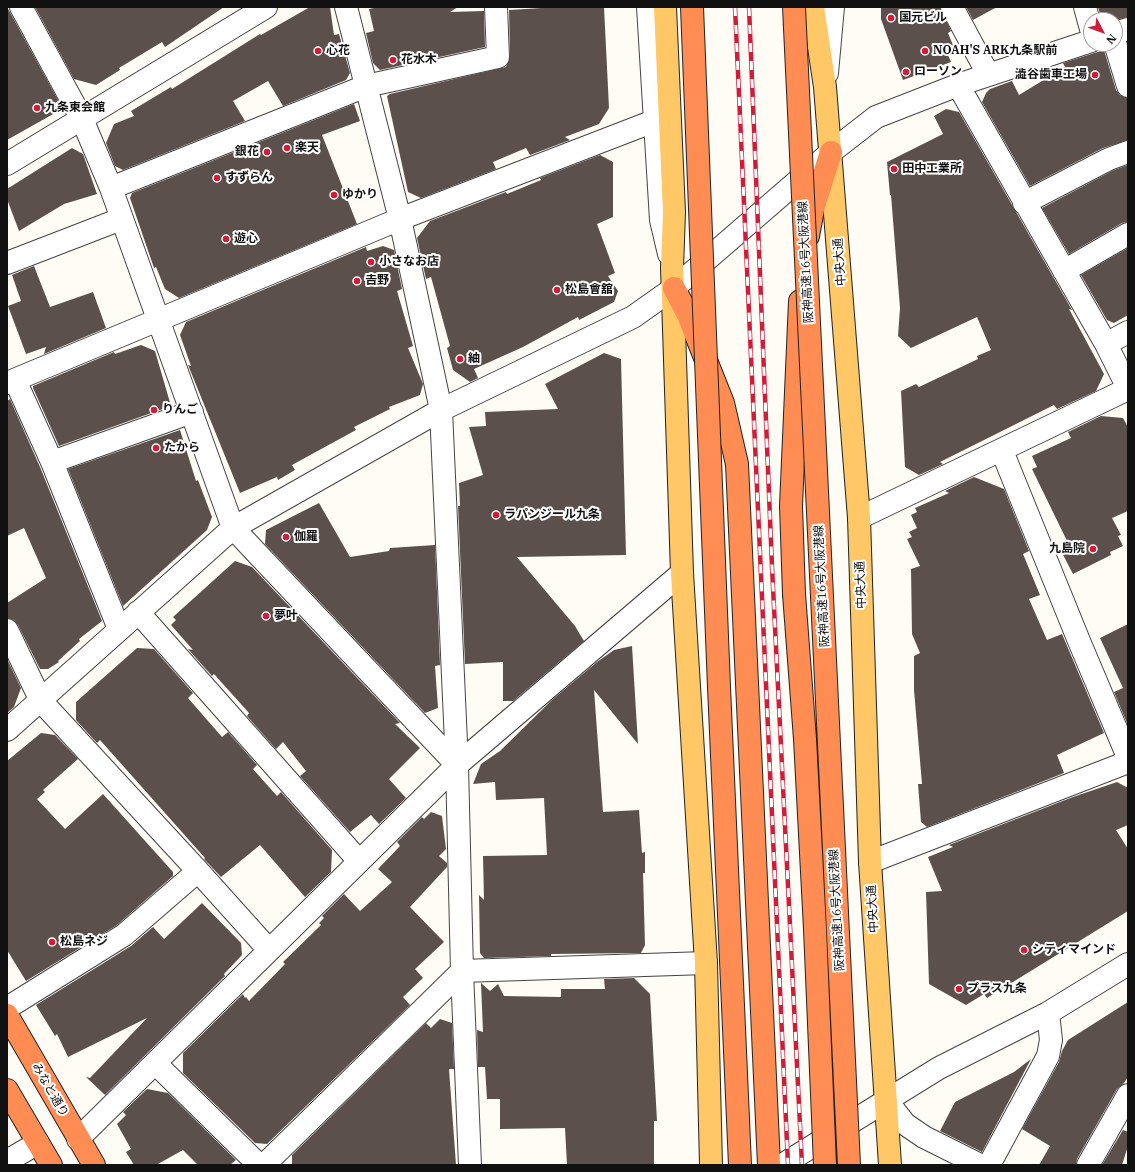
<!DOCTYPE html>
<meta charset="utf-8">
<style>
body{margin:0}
#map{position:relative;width:1135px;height:1172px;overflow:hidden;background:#fffcf5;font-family:"IBM Plex Serif",serif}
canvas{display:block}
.frame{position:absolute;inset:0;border:8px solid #111;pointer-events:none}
.north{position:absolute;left:1083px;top:12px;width:40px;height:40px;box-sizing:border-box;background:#fff;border:1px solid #a0a0a0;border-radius:50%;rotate:131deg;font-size:11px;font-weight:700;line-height:16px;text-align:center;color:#111}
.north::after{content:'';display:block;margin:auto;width:14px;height:18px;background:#ce1c3a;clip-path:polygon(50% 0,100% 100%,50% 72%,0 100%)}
</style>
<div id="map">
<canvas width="1135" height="1172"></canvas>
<div class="frame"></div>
<div class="north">N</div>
</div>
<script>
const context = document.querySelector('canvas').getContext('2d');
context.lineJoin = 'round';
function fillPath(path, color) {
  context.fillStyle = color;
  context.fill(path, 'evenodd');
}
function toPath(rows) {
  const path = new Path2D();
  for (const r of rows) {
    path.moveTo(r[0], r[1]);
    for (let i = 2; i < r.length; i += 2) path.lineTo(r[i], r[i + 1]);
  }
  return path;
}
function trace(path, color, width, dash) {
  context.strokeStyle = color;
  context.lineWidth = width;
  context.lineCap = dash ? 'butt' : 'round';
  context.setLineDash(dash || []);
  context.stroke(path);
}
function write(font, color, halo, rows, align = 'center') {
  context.font = font + ' "IBM Plex Serif","Noto Sans JP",serif';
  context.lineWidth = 4;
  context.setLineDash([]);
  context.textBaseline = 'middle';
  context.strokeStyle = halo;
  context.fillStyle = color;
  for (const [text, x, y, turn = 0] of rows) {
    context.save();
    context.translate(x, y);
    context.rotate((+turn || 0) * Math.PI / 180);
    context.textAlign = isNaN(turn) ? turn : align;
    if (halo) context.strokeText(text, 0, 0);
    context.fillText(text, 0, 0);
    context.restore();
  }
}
fillPath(toPath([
 [7,7,58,100,55,113,7,140],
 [35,7,224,7,165,47,162,42,119,68,120,70,96,85,74,79],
 [310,7,330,7,334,35,339,34,350,73,346,80,283,106,268,81,233,101,245,121,123,170,115,166,106,143,114,124,134,116,131,111,171,87,172,89,260,34,261,35],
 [379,7,458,7,450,12,484,11,485,47,380,70,373,63,366,33,374,31,369,9],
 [559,7,604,7,609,108,599,124,565,137,570,140,530,155,526,148,493,162,496,169,421,198,408,192,387,96,390,94,506,67,510,56,509,10],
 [881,7,940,7,951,31,948,33,955,50,947,53,951,62,903,80,881,19],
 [966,7,997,7,973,20],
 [1098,7,1128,7,1128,17,1115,20,1102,20],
 [1104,50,1116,90,1120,95,1128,98,1128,140,1103,148,1030,186,982,102,986,93,990,89,1012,81,1019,95,1065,67,1063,63],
 [354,104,360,121,322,135,357,224,179,298,165,289,156,267,154,268,130,198,132,193],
 [946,109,959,112,1072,310,1069,309,1104,374,1096,391,1057,409,1054,405,940,462,943,464,919,475,905,467,901,391,916,384,919,387,978,359,977,356,991,350,977,317,911,348,898,336,900,308,891,195,890,195,887,162,943,134,934,116],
 [72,148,83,154,97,194,64,204,19,231,7,199,7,189],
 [600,155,613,162,613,217,597,224,615,273,608,276,618,291,614,302,579,320,578,317,523,347,474,369,478,378,470,382,453,370,447,348,450,346,431,277,426,279,417,238,430,221,506,192,507,194,541,180,540,178],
 [1128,165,1128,222,1122,223,1069,254,1042,208,1114,170],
 [383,246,394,250,402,289,397,291,413,346,408,348,423,384,420,395,389,407,390,409,354,427,356,430,292,465,295,470,278,480,277,477,240,493,188,365,191,366,180,335,186,322,366,247,367,251],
 [1128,248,1128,315,1114,323,1107,320,1081,275],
 [34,266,50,307,93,292,106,328,44,354,46,347,26,354,8,306,21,301,12,275],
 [141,345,155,351,171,406,59,446,33,388,33,386,114,352,115,354],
 [604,353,621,359,626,555,517,557,575,626,584,641,513,701,503,701,503,662,465,664,458,506,460,506,459,483,483,475,469,427,486,426,485,412,558,409,545,384],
 [10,399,40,467,102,621,79,639,80,641,58,661,59,662,48,669,40,669,18,625,14,620,7,618,7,603,46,578,24,528,7,536,7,401],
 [1101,416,1123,418,1128,427,1128,511,1112,518,1121,535,1118,536,1123,546,1110,552,1111,555,1073,574,1060,549,1069,545,1032,469,1037,467,1032,456,1071,438,1068,432],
 [180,430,196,481,198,480,212,517,207,530,123,606,68,469],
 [974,477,1004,489,1029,551,1023,554,1040,595,1029,599,1047,640,1062,634,1104,733,1057,755,1064,773,927,827,921,822,918,784,922,784,914,690,914,656,920,653,912,634,911,569,920,566,907,539,912,537,909,532,917,528,911,515,917,512,915,508,949,493,945,491],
 [319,503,350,557,389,551,390,548,435,545,440,665,435,666,438,708,425,713,265,544,266,530],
 [235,561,252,567,400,723,395,724,420,748,389,779,406,798,379,824,371,815,350,832,300,776,306,771,283,742,276,749,247,716,249,713,214,674,212,676,188,649,193,650,171,625,176,620,173,617],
 [1128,624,1128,723,1127,723,1114,692,1123,688,1100,638],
 [632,646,638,744,594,690,603,812,639,810,642,853,645,852,645,873,643,873,645,945,641,953,551,954,551,956,484,958,480,953,479,895,484,900,483,856,547,855,544,798,496,800,495,782,473,784,481,764,500,751,552,700,597,662,614,650],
 [137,648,154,649,193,693,188,698,222,737,228,732,257,765,253,769,277,796,281,792,332,850,331,872,305,897,260,845,221,877,204,859,205,858,100,740,97,743,76,720,76,702],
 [7,659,21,688,14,707,7,713],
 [41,733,55,735,78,759,43,790,45,792,37,799,65,829,103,794,173,872,173,876,117,925,26,981,7,950,7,761],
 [1117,782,1128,788,1128,825,1116,830,1128,849,1128,911,987,998,984,994,966,1005,929,984,926,892,942,891,928,857,953,847,949,845,1073,797],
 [431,812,442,816,446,849,439,856,447,863,447,867,410,907,444,942,415,969,423,978,403,997,410,1005,267,1144,255,1143,183,1073,183,1053,243,994,245,998,246,997,249,1001,285,964,283,962,321,925,319,923,324,918,322,916,344,894,360,911,392,882,378,869,400,846,397,842,422,817,424,819],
 [202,903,241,943,242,955,224,974,225,976,105,1095,86,1077,90,1078,147,1018,68,1057,57,1034,55,1036,36,1005,131,946,153,927,164,939],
 [634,978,650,994,657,1121,654,1121,654,1165,567,1165,565,1128,500,1129,500,1099,487,1099,485,1067,478,1067,477,1030,483,1032,481,983,490,991,498,984,504,996,561,997,561,989,605,989,604,979],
 [1128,1002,1128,1077,1124,1083,1117,1089,1077,1159,1076,1165,1039,1165,1050,1146,1022,1129,1059,1062,1062,1051,1068,1040],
 [440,1019,452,1023,454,1069,449,1069,456,1165,292,1165,292,1155,426,1023,431,1028],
 [1031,1059,982,1152,940,1131,955,1102,1014,1072],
 [147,1089,168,1093,236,1160,230,1165,198,1165,183,1150,156,1165,134,1165,126,1152,131,1149,117,1124,126,1115,123,1112],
 [1123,1130,1128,1132,1128,1146,1122,1165,1102,1165]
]), '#5b504c');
const minor = toPath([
 [21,7,82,119,111,188,233,528,457,765],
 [346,7,400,219,441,410,457,765,462,971,470,1165],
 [648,7,661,220,669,254],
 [952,7,988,74],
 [1085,7,1091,29],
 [1115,33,1128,29],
 [1115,43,1128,86],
 [827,73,833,7],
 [958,85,1106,344,1128,388],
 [7,164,266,7],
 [111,188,366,86,498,57,496,7],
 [1024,203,1109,159,1128,152],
 [7,263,121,219],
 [1064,271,1128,234],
 [1106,344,1128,332],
 [15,380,52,462,119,629],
 [7,383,400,219,654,121],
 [1002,451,1079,641,1128,757],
 [52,462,192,412],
 [859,518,1128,389],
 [138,612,359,861],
 [7,630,41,701,198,871,269,950],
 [7,730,233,528,441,410,633,317,674,288,831,152,876,117,958,85,1091,41],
 [870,862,1128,762],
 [7,1008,124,935,198,871],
 [155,1063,259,1165],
 [887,1101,905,1124,924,1137,980,1165],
 [78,1139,457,765,682,573],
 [7,1161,38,1143],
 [264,1165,462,971,706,963],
 [782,1165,939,1068,1048,1013,1128,964],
 [989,1165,1048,1056,1051,1040,1048,1013],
 [1088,1165,1128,1095]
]);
const major = toPath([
 [665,7,674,212,672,268,682,573,706,963,711,1165],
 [813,7,825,87,859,518,870,862,890,1165]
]);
const highway = toPath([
 [808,236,813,209,831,152],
 [674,288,688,315,723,403,737,464,769,1165],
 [794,594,791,506,800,301],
 [7,1015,94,1165],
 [7,1090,51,1165]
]);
trace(minor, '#444', 24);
trace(major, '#222', 24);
trace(highway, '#222', 24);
trace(minor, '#fff', 22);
trace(major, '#ffc765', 22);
trace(highway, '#ff8d53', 22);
const rail = toPath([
 [735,7,788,1165],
 [749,7,772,567,802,1165]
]);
trace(rail, '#ce1c3a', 4.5);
trace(rail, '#fff', 3, [9]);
const highwayBridge = toPath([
 [692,7,719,687,740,1165],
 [794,7,849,1165],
 [794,594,805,739,815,929,825,1165]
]);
trace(highwayBridge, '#222', 24, []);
trace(highwayBridge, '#ff8d53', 22);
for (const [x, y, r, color] of [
 [891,18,4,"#ce1c3a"],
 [318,51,4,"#ce1c3a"],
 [925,51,4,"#ce1c3a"],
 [393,60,4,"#ce1c3a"],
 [906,72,4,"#ce1c3a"],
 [1095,75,4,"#ce1c3a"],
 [37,108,4,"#ce1c3a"],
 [287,148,4,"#ce1c3a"],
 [267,152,4,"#ce1c3a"],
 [894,169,4,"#ce1c3a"],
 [217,178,4,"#ce1c3a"],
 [334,195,4,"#ce1c3a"],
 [226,239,4,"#ce1c3a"],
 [371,262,4,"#ce1c3a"],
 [357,281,4,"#ce1c3a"],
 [557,290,4,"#ce1c3a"],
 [460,359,4,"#ce1c3a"],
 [154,410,4,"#ce1c3a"],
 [156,448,4,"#ce1c3a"],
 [496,515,4,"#ce1c3a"],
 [286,537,4,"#ce1c3a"],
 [1093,549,4,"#ce1c3a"],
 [266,616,4,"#ce1c3a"],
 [52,942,4,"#ce1c3a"],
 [1024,950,4,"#ce1c3a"],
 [959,989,4,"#ce1c3a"]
]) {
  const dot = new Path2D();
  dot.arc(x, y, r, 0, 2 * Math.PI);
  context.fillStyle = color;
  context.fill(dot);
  trace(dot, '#fff', 1.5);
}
write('bold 12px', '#111', '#fff', [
 ["国元ビル",899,18],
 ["心花",326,51],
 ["NOAH'S ARK九条駅前",933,51],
 ["花水木",401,60],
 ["ローソン",914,72],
 ["澁谷歯車工場",1087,75,"right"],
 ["九条東会館",45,108],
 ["楽天",295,148],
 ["銀花",259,152,"right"],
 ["田中工業所",902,169],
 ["すずらん",225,178],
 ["ゆかり",342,195],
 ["遊心",234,239],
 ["小さなお店",379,262],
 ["𠮷野",365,281],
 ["松島會舘",565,290],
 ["紬",468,359],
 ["りんご",162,410],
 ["たから",164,448],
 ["ラパンジール九条",504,515],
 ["伽羅",294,537],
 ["九島院",1085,549,"right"],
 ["夢叶",274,616],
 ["松島ネジ",60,942],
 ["シティマインド",1032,950],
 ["プラス九条",967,989]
], 'left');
write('12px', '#111', '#fff', [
 ["阪神高速16号大阪港線",806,262,-93],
 ["中央大通",840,262,-94],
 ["中央大通",861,585,-92],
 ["阪神高速16号大阪港線",822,586,-93],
 ["中央大通",873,909,-93],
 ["阪神高速16号大阪港線",837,910,-93],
 ["みなと通り",50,1090,60]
]);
</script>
